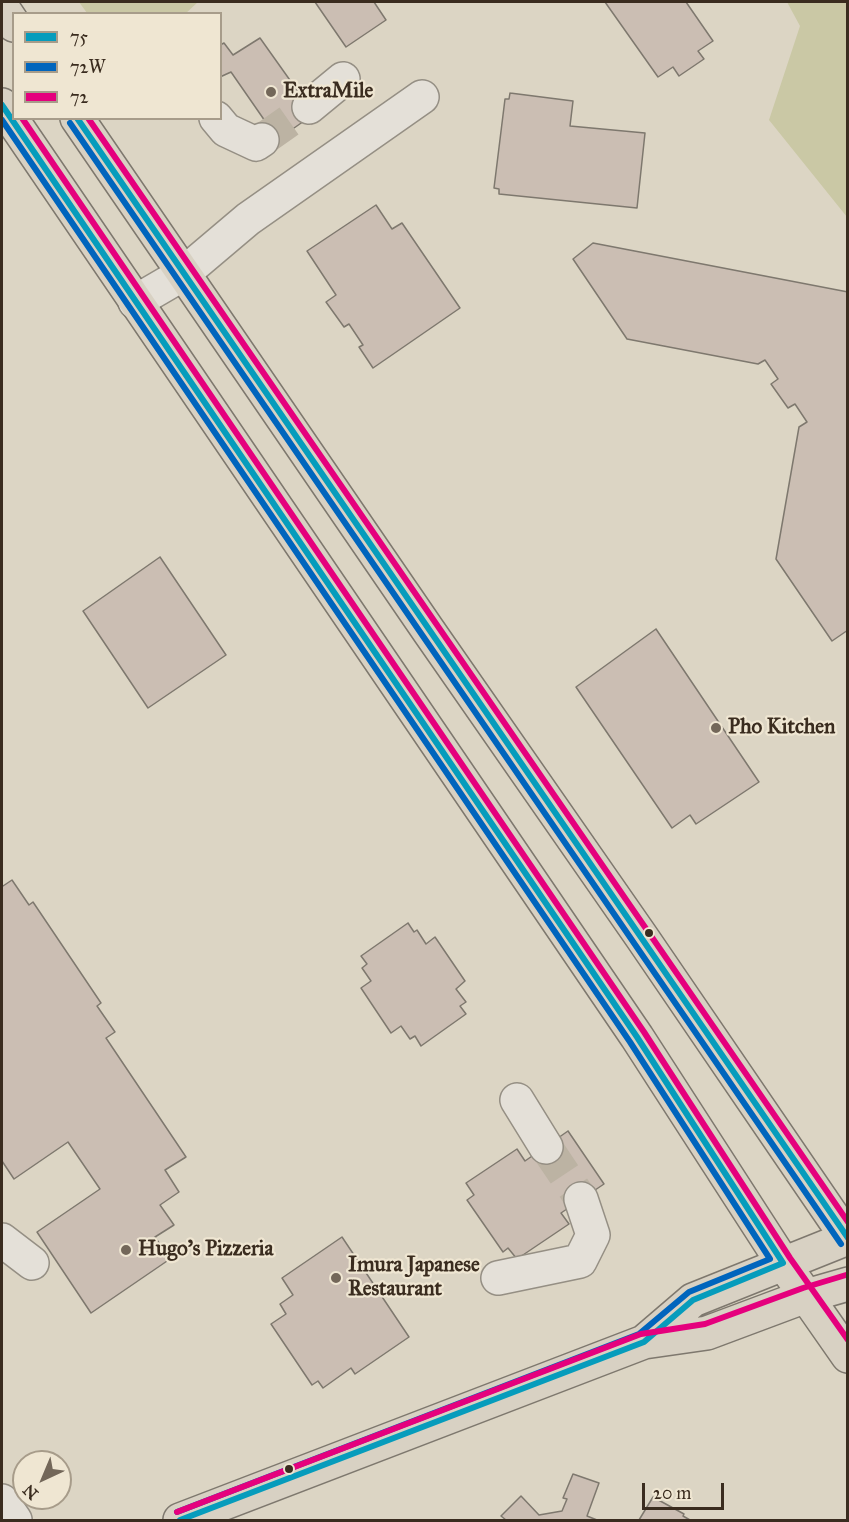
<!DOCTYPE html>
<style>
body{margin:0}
#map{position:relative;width:849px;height:1522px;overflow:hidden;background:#dcd5c4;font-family:"IM FELL Great Primer",serif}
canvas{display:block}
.frame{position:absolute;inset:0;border:3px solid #3a2c1f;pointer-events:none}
.legend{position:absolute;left:12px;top:12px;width:210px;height:108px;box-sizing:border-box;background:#efe6d2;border:2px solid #a79c8a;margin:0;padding:8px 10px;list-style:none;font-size:18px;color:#3a2c1f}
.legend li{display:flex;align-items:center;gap:12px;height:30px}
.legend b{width:30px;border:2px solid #a79c8a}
.north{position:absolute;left:12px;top:1450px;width:60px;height:60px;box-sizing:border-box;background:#efe6d2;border:2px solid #a79c8a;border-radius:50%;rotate:224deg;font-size:16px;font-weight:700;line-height:24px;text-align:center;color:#3a2c1f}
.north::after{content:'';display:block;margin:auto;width:21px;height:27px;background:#736759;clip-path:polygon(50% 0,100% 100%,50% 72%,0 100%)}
.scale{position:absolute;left:642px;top:1483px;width:82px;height:27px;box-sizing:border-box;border:3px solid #3a2c1f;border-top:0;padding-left:8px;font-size:18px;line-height:21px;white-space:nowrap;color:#3a2c1f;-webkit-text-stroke:4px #efe6d2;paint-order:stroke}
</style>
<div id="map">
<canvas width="849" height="1522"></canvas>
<div class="frame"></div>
<ul class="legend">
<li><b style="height:8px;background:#069cbc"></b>75</li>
<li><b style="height:8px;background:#0065bd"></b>72W</li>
<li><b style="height:8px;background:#e5007d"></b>72</li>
</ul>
<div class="north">N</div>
<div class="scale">20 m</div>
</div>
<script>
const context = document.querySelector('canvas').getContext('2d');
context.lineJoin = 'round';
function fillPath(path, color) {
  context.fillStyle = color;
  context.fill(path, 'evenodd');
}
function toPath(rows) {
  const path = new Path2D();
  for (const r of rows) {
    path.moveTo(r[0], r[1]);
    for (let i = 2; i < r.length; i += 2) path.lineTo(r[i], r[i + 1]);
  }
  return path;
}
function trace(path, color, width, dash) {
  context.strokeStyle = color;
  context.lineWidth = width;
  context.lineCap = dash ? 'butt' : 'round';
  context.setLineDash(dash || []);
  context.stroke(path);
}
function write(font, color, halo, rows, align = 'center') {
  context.font = font + ' "IM FELL Great Primer",serif';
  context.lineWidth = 4.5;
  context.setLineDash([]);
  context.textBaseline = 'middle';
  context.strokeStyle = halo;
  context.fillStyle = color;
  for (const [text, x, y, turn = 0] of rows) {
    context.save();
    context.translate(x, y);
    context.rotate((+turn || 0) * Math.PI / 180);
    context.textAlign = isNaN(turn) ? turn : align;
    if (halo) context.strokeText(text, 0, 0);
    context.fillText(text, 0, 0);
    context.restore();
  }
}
fillPath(toPath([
 [79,2,198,2,185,14,87,13],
 [787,2,847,2,847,217,769,120,800,26]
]), '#cac8a5');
const building = toPath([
 [315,2,374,2,386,20,346,47,315,2],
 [605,2,686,2,713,41,698,51,704,59,679,76,673,67,658,77,605,2],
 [260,38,314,114,267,147,254,128,265,121,231,72,220,77,220,45,224,43,233,55,260,38],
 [510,93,573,101,570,126,645,133,637,208,499,194,499,189,494,188,505,99,509,99,510,93],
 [376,205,392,229,402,223,460,308,373,368,359,347,363,345,349,324,344,327,326,302,336,295,307,251,376,205],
 [593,243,848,292,848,630,832,641,776,559,799,427,807,422,795,404,788,408,771,384,778,379,765,360,758,364,627,339,573,259,593,243],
 [160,557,226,655,148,708,83,611,160,557],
 [656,629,759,782,696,824,690,815,672,828,576,687,656,629],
 [12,880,29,905,33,902,101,1003,97,1006,115,1032,106,1038,186,1157,165,1170,179,1192,160,1205,174,1225,155,1237,170,1259,91,1313,37,1232,100,1189,68,1142,14,1179,2,1161,2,885,3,886,12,880],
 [408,923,414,932,417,930,426,944,435,937,465,981,456,989,466,1002,460,1006,466,1014,421,1046,415,1036,410,1039,401,1026,391,1033,361,988,371,981,362,968,367,964,361,956,408,923],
 [568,1131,604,1184,561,1213,569,1224,517,1259,508,1248,503,1252,467,1200,474,1195,466,1183,517,1149,525,1161,568,1131],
 [342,1237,409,1337,355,1374,351,1368,323,1388,318,1381,312,1385,271,1324,286,1314,280,1304,293,1295,282,1278,342,1237],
 [573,1474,599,1483,587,1516,597,1520,506,1520,501,1516,521,1496,539,1515,562,1511,567,1499,563,1498,573,1474],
 [653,1497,684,1514,683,1516,690,1520,639,1520,653,1497]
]);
fillPath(building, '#cbbeb3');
trace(building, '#7e786e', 1.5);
trace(toPath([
 [262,140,309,107],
 [546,1147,581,1199]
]), '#bcb3a3', 33, [33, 16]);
const minor = toPath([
 [309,107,343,79],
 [216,118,226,130,256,144,262,140],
 [135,302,183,274,248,219,422,97],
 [517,1100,546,1147],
 [2,1240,32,1263],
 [498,1278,580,1261,593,1235,581,1199],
 [2,1501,15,1520]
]);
const major = toPath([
 [2,7,14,25],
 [2,105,637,1037,783,1263,848,1356],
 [77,118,428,630,641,936,848,1239],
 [644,1342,693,1300,848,1238],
 [180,1520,644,1342,707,1333,806,1296,848,1284]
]);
trace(minor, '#958f84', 36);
trace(major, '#7e786e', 36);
trace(minor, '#e4e0d8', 33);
trace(major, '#d8d1c3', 33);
trace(toPath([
 [2,105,637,1037,783,1263,693,1300,644,1342,180,1520],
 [77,118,848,1238]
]), '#069cbc', 6);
trace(toPath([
 [2,120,630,1042,770,1259,689,1292,639,1334,177,1512],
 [70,123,841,1244]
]), '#0065bd', 6);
trace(toPath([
 [22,118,644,1032,790,1258,848,1340],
 [88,118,848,1222],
 [177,1512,641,1334,705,1324,803,1288,846,1275]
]), '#e5007d', 6);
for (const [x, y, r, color] of [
 [271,92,6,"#736759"],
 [716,728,6,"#736759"],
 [649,933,5,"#3a2c1f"],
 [126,1250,6,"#736759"],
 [336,1278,6,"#736759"],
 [289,1469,5,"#3a2c1f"]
]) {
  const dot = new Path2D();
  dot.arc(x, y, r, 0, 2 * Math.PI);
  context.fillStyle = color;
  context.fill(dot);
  trace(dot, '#efe6d2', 2);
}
write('bold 21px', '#3a2c1f', '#efe6d2', [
 ["ExtraMile",283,92],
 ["Pho Kitchen",728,728],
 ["Hugo's Pizzeria",138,1250],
 ["Imura Japanese",348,1266],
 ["Restaurant",348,1290]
], 'left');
</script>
